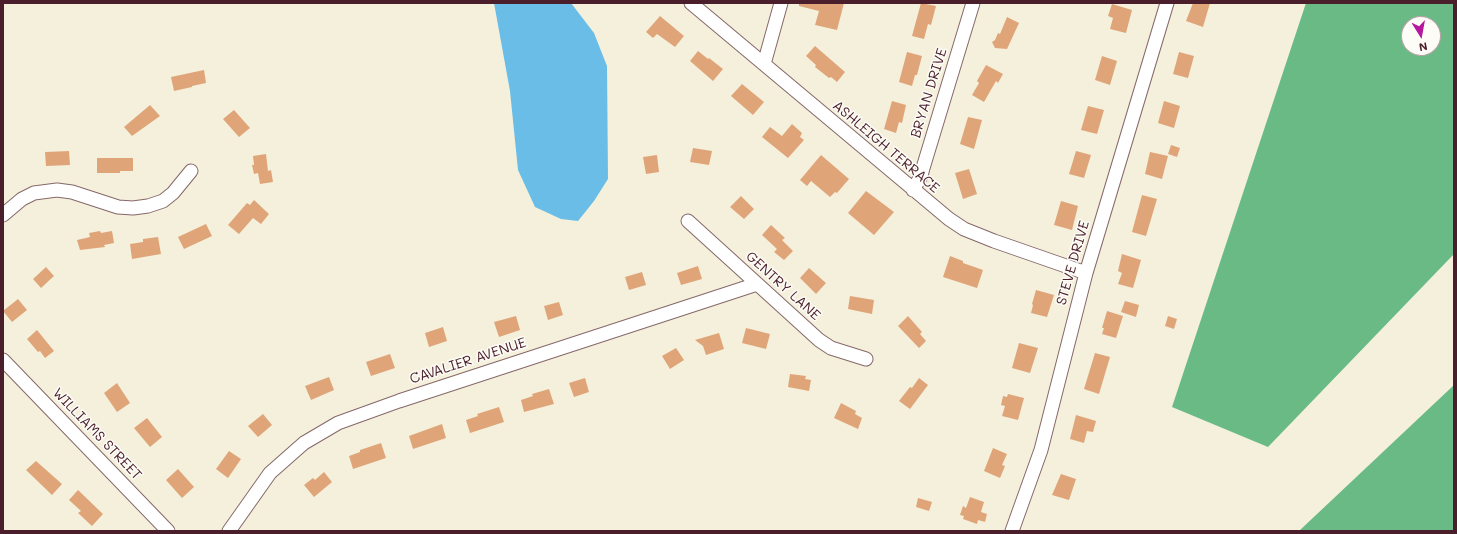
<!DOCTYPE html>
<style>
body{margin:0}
#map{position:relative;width:1457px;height:534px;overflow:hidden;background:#f4f0dc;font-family:Mali,sans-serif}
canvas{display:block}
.frame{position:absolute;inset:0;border:4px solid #4a1f2b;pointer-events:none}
.north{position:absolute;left:1401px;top:16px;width:40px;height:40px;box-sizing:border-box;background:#fdfcf7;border:1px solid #b5a4a5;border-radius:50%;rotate:169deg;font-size:11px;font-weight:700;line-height:16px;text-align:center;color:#4a1f2b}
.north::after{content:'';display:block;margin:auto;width:14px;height:18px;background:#b5179e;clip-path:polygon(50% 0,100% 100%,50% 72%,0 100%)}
</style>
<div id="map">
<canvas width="1457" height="534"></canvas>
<div class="frame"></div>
<div class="north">N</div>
</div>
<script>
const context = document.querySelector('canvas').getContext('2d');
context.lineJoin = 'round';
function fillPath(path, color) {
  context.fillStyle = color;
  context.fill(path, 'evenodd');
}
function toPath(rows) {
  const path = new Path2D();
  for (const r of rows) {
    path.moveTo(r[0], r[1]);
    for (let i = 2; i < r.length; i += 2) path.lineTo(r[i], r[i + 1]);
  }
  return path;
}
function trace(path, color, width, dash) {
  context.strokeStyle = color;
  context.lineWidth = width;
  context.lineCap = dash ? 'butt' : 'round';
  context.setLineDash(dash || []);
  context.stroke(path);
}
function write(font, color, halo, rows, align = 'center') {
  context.font = font + ' Mali,sans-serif';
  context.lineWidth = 3;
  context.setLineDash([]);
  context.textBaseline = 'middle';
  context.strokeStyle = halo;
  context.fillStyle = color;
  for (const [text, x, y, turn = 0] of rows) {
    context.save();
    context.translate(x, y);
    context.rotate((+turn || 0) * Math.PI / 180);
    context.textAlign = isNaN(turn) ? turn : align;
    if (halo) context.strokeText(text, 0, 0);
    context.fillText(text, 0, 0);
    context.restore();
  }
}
fillPath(toPath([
 [1306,3,1454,3,1454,254,1268,447,1172,407],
 [1409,24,1433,24,1433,48,1409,48],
 [1454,385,1454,531,1299,531]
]), '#6aba85');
fillPath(toPath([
 [494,3,571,3,594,33,607,66,608,179,594,201,578,221,561,219,535,207,518,170,510,91]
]), '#6abde6');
fillPath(toPath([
 [799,3,844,3,837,30,815,25,819,11,799,6],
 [921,3,936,6,931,25,928,24,924,39,912,36],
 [1193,3,1210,3,1203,27,1186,21],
 [1112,4,1132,10,1126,33,1110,29,1113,18,1108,16],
 [660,16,684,36,675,47,657,34,653,38,646,32],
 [1007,17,1019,23,1007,49,995,48,992,42,995,40,998,33,1000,34],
 [815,46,845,72,837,82,831,77,829,78,815,67,816,65,806,56],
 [698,51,708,59,709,58,723,69,713,81,690,61],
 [907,52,922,56,917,75,915,75,912,86,899,82],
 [1179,52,1194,56,1188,78,1173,74],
 [1102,56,1117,61,1110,85,1095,80],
 [986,65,1003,74,998,83,996,81,984,102,972,95,979,83,977,81],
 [204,70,206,83,192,86,192,87,174,91,171,77],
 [742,84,764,102,753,115,731,96],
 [892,101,906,105,902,123,899,122,896,133,884,129],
 [1164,101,1180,106,1174,128,1158,123],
 [150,105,160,116,132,136,124,127],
 [1088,106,1104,110,1097,134,1081,130],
 [234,110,250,128,239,137,223,119],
 [968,117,982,120,974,149,960,144],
 [792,124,802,133,800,137,804,140,788,158,762,137,770,127,782,136],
 [1171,145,1180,148,1177,157,1168,154],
 [693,148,712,151,709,165,690,162],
 [69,151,70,165,46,166,45,152],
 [1076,151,1091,155,1084,178,1069,174],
 [1150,152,1168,156,1162,179,1145,174],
 [266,154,268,171,271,170,273,182,260,184,258,173,254,174,252,165,254,165,253,156],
 [657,155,659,172,646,174,643,157],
 [821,155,849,179,837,193,835,192,830,197,811,181,807,186,800,180],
 [97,158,133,158,133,171,120,171,120,173,97,173],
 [969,169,977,194,963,199,955,173],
 [866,191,894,212,874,235,848,213],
 [1142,195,1157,199,1146,236,1132,232],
 [741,196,754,209,744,219,730,207],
 [254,200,269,214,261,224,253,218,239,234,228,225,247,203,250,205],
 [1061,201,1078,206,1072,230,1054,225],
 [206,224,212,236,184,249,178,237],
 [771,225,785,238,782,240,793,251,784,260,774,252,777,249,762,235],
 [100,231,101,233,112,231,114,243,104,245,105,247,80,250,77,240,90,237,89,233],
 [158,237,161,254,132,259,130,244,143,242,143,239],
 [1122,254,1141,260,1133,288,1118,284,1122,273,1118,271],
 [950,256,963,261,963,263,983,270,977,288,943,277],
 [698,266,702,279,681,285,677,273],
 [46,267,54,276,41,288,33,279],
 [809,268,826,283,816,294,800,278],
 [642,272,646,285,629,290,625,277],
 [1036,290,1054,295,1047,317,1031,313,1033,305,1032,304],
 [850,296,874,300,872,314,848,309],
 [18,299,27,310,12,322,3,311],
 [1125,301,1139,305,1136,317,1121,312],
 [559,302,563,315,548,320,544,306],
 [1107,311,1123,316,1116,338,1102,334,1104,328,1102,328],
 [516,316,520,330,499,337,494,322],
 [908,316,922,332,920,334,926,341,919,348,898,326],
 [1168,316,1177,319,1174,329,1165,326],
 [443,327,447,341,429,347,425,333],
 [746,328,770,334,766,349,742,343],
 [37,330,54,351,45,358,40,351,38,352,27,339],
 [719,333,724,349,706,355,703,346,695,340],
 [1019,343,1038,348,1030,373,1012,368],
 [676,348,684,360,670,369,662,356],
 [1095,353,1110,357,1099,394,1084,389],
 [390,354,395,368,371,376,366,362],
 [790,374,806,376,805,379,811,380,809,391,788,387],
 [329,377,334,390,311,400,305,386],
 [585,378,589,392,574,397,569,383],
 [919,378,928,385,910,409,899,401,910,387,912,388],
 [117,383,130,403,117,412,104,393],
 [549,389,554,404,524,412,521,400,533,396,532,394],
 [1008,394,1024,398,1018,420,1002,416,1005,406,1001,405,1003,396,1007,397],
 [841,403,856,411,855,414,862,418,858,429,834,418],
 [499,407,504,422,470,433,466,420,478,416,477,414],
 [263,414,272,425,258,437,248,426],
 [1076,415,1096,421,1093,432,1087,431,1084,443,1070,439],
 [147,418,162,437,150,447,134,428],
 [442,424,446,438,413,449,409,436],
 [381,443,386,458,353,469,349,456,360,452,360,450],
 [993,448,1007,454,1002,465,1005,466,1000,478,984,471],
 [229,451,241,459,228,478,216,469],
 [36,461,62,484,52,495,26,470],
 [178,469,194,487,182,498,166,480],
 [324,472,332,482,314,497,304,485,313,478,315,480],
 [1061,474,1076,479,1069,500,1052,495],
 [78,490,103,514,92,526,78,513,81,511,69,500],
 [970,497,984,502,981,512,987,514,985,522,978,520,977,524,963,519,964,516,960,515,963,506,966,508],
 [918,498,932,502,929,511,916,507]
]), '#dfa579');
const minor = toPath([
 [691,3,949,219,964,229,994,241,1086,273],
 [764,64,781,3],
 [913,190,921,176,923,168,973,3],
 [3,215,22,199,34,193,57,190,72,192,118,207,133,208,148,206,163,201,173,193,191,171],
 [688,221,819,340,831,348,866,359],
 [3,360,168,531],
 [229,531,270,473,304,443,338,423,399,401,757,284],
 [1012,531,1041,450,1086,273,1167,3]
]);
trace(minor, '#866869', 15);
trace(minor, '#fff', 13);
write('14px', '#4a1f2b', '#fdfcf7', [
 ["BRYAN DRIVE",929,93,-73],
 ["ASHLEIGH TERRACE",886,147,40],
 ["STEVE DRIVE",1073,263,-74],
 ["GENTRY LANE",783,286,42],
 ["CAVALIER AVENUE",468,361,-18],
 ["WILLIAMS STREET",97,434,46]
]);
</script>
